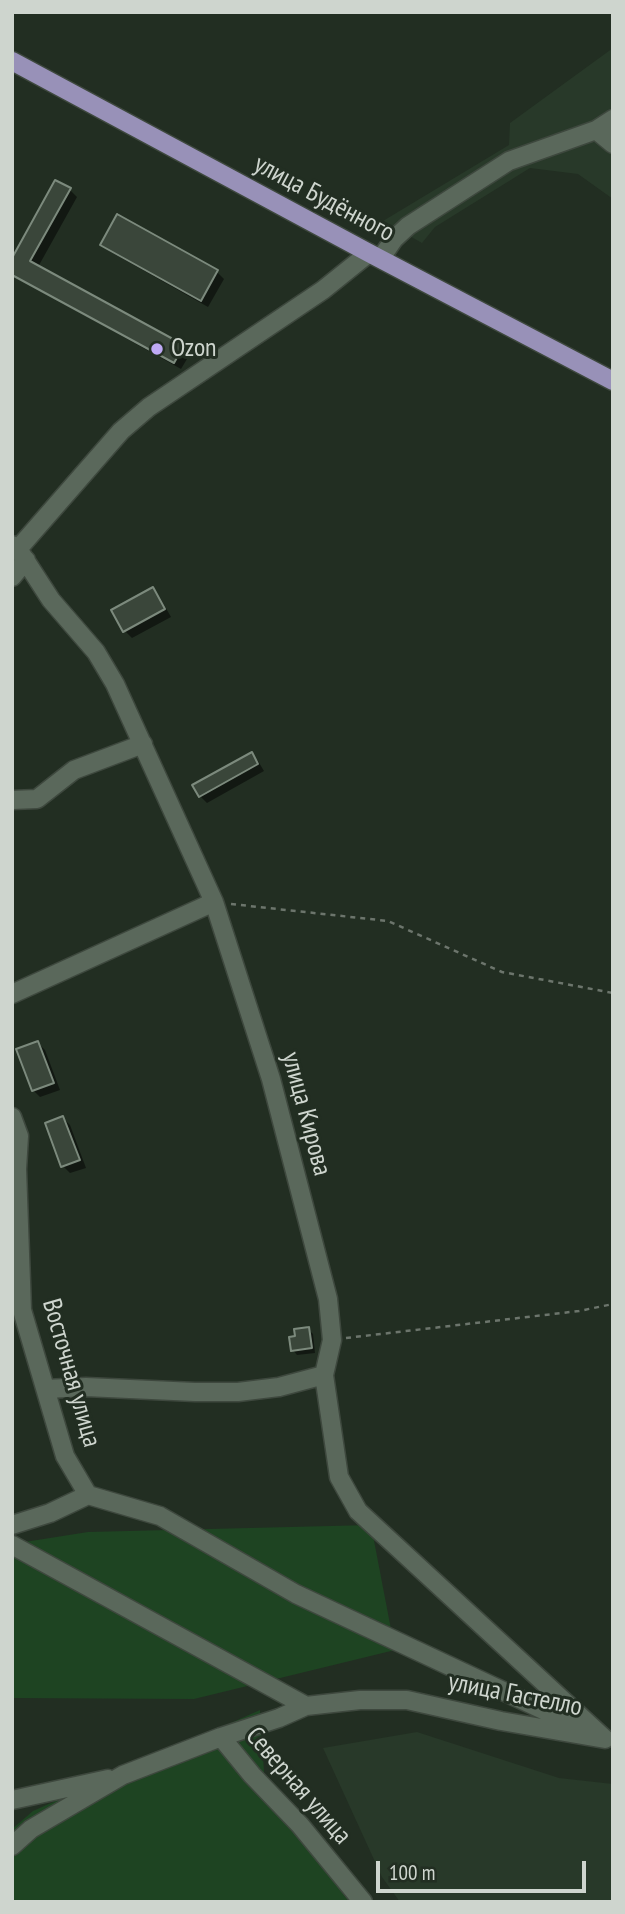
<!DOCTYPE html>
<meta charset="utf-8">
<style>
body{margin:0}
#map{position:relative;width:625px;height:1914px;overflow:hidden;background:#222e22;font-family:"PT Sans Narrow",sans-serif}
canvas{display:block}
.frame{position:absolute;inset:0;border:14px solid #ced5ce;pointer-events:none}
.scale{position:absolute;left:376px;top:1861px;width:210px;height:32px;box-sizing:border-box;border:4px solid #ced5ce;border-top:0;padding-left:9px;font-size:21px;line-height:24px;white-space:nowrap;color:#ced5ce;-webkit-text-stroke:5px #222e22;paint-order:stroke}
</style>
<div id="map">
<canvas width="625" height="1914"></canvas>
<div class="frame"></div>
<div class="scale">100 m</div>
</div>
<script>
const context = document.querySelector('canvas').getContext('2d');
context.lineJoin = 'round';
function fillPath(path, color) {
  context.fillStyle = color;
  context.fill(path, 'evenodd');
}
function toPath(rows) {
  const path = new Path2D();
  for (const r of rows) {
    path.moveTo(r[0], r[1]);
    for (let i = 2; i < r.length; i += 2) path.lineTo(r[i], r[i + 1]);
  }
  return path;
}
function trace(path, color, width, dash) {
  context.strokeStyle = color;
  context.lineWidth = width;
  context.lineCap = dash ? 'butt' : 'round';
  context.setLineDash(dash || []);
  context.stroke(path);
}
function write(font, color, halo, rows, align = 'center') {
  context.font = font + ' "PT Sans Narrow",sans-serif';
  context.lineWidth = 6;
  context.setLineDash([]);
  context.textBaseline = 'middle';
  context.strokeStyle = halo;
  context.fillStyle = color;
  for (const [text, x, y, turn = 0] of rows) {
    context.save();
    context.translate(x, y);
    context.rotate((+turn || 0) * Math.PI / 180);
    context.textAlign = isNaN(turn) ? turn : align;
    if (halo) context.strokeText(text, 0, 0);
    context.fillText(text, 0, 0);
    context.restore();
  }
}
fillPath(toPath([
 [613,48,613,199,578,174,530,168,435,227,422,243,383,221,509,145,510,123],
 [417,1732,559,1778,613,1784,613,1902,400,1902,382,1877,323,1748]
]), '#283929');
fillPath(toPath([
 [371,1525,395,1650,194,1699,12,1698,12,1544,88,1532],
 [260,1710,265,1787,349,1902,12,1902,12,1829,33,1811]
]), '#1e4422');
fillPath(toPath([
 [70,190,77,197,38,267,183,347,190,354,181,369,12,275,12,262],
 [102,244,217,272,224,279,208,307,109,251],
 [152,589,159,596,171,617,132,638,125,631],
 [251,754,258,761,264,771,207,803,200,796],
 [38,1043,45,1050,60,1090,40,1097,33,1090],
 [63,1118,70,1125,86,1168,70,1173,63,1166],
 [308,1329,313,1334,315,1353,297,1355,293,1350]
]), '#0007');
const building = toPath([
 [55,180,71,188,30,261,184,345,174,363,12,275,12,258,55,180],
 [117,214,218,270,201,301,100,245,117,214],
 [153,587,165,609,123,632,111,610,153,587],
 [252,752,258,764,199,797,192,785,252,752],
 [38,1041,54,1083,32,1091,16,1049,38,1041],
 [63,1116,80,1160,61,1167,45,1123,63,1116],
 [309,1327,312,1348,291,1351,289,1337,295,1336,294,1329,309,1327]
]);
fillPath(building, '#3a463a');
trace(building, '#7c8a7d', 2);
const minor = toPath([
 [596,130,613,144],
 [381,258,394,239,408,226,509,161,596,130,613,119],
 [12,545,18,549,51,600,96,652,115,684,214,902,271,1079,328,1299,332,1340,324,1375,339,1477,358,1511,605,1739],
 [18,549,121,431,149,407,323,290,369,253],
 [12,577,26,560],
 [12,800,37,799,74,770,143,744],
 [12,994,214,902],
 [12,1117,19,1136,17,1169,22,1310,65,1456,88,1495],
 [46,1389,86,1387,195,1392,238,1392,279,1387,324,1375],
 [88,1495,160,1516,296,1594,584,1729],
 [12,1525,50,1513,88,1495],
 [12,1545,306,1706],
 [221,1737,252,1775,300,1825,363,1902],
 [12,1800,108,1779],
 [12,1846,31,1829,123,1775,221,1737,279,1718,306,1706,360,1700,407,1700,501,1721,605,1739]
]);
const major = toPath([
 [12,61,369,253,613,381]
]);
trace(minor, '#3e483e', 21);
trace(major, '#3e483e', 21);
trace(toPath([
 [231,904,388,921,502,972,613,993],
 [346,1338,579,1311,613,1304]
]), '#6c756c', 2.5, [5, 5]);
trace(minor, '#5a685b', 18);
trace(major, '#9891b8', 18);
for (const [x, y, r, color] of [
 [157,349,7,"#bea9f4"]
]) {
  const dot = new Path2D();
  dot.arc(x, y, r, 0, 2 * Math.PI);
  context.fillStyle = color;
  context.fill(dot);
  trace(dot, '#222e22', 2.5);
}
write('26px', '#ced5ce', '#222e22', [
 ["улица Будённого",324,199,28],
 ["улица Кирова",306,1114,75],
 ["Восточная улица",71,1373,74],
 ["улица Гастелло",515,1695,11],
 ["Северная улица",298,1786,49]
]);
write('26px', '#ced5ce', '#222e22', [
 ["Ozon",171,349]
], 'left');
</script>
